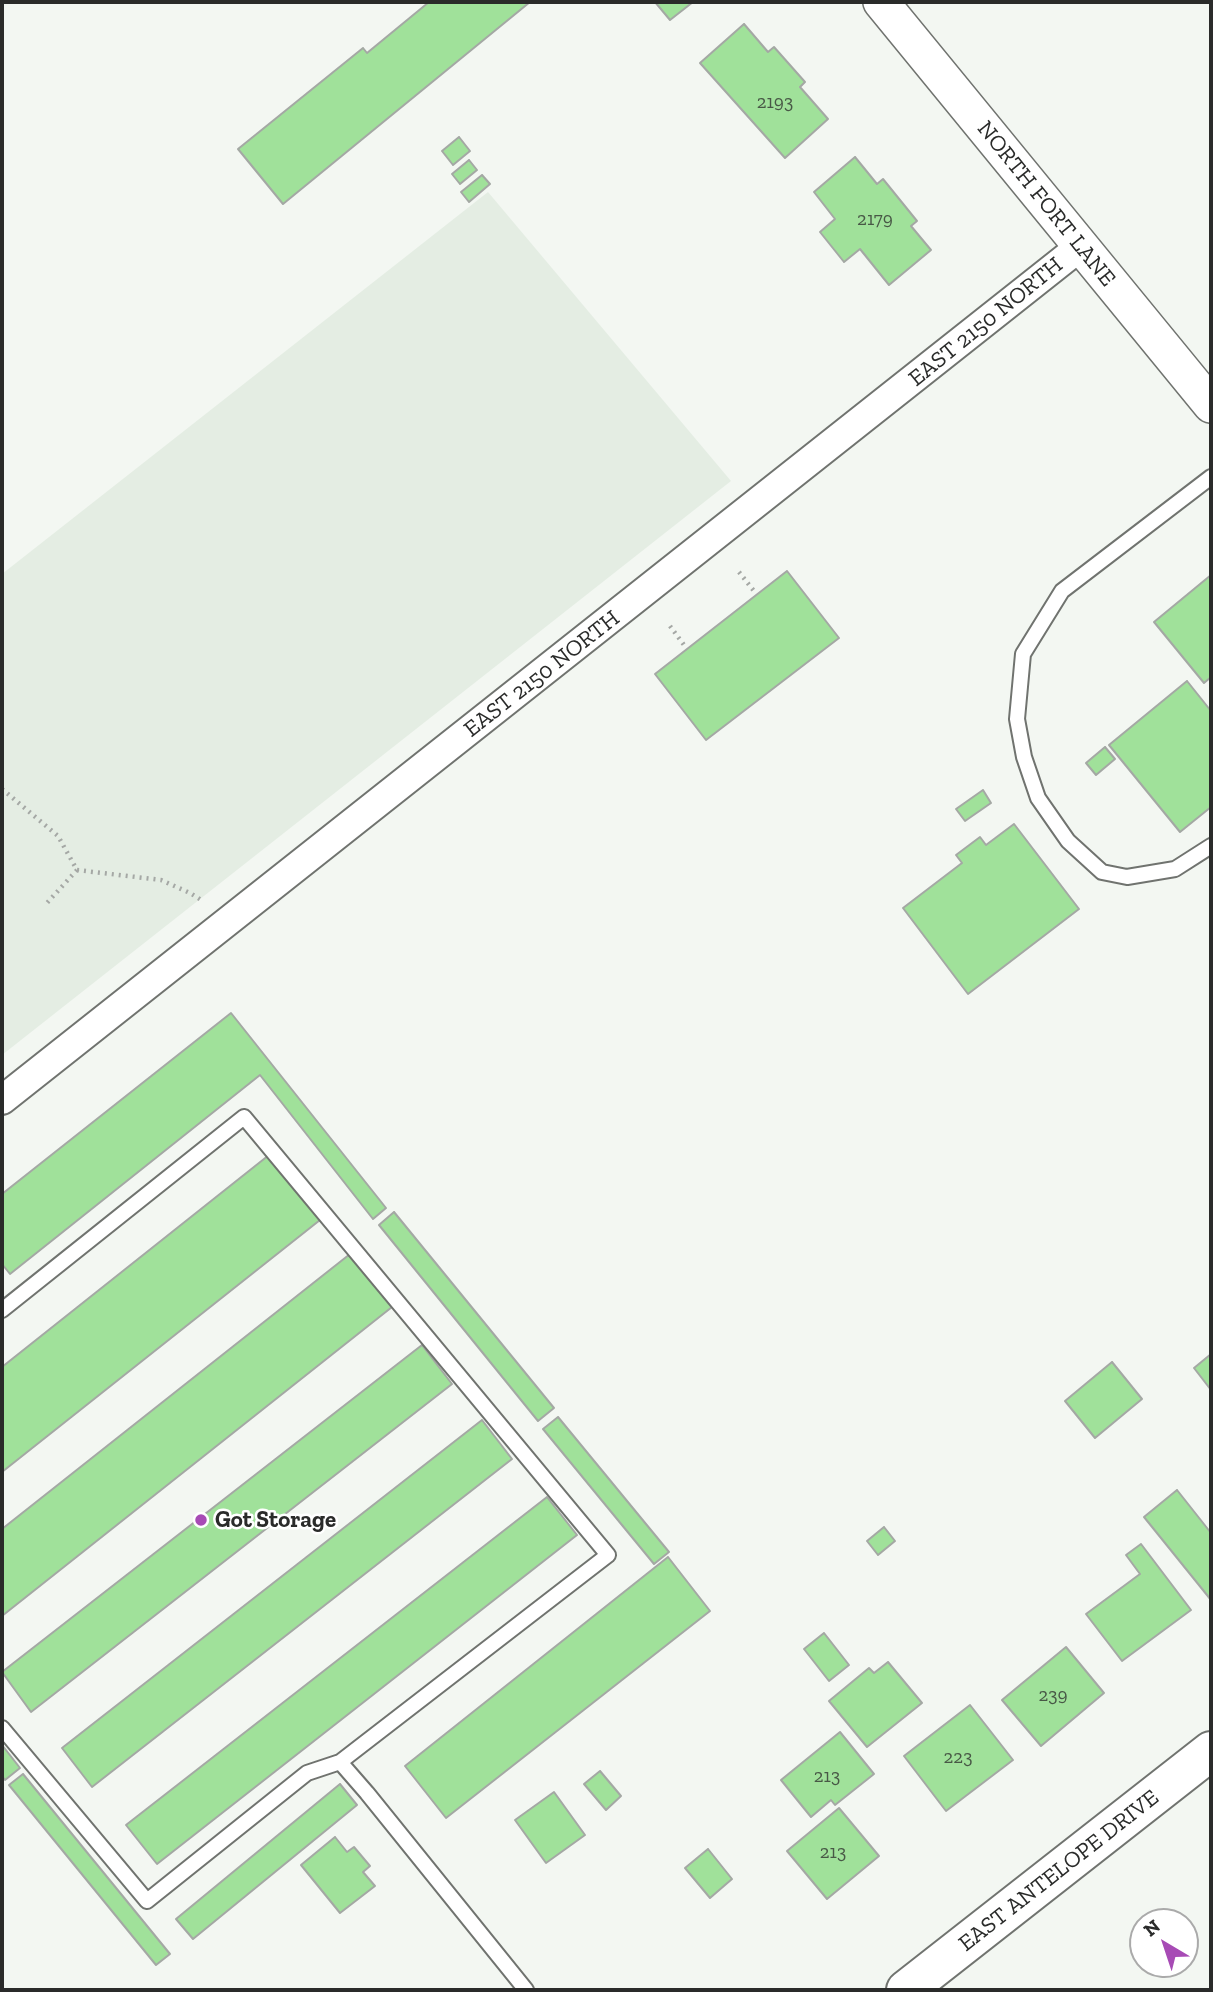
<!DOCTYPE html>
<style>
body{margin:0}
#map{position:relative;width:1213px;height:1992px;overflow:hidden;background:#f3f7f2;font-family:"Zilla Slab",serif}
canvas{display:block}
.frame{position:absolute;inset:0;border:4px solid #2a2b2a;pointer-events:none}
.north{position:absolute;left:1129px;top:1908px;width:70px;height:70px;box-sizing:border-box;background:#fff;border:2px solid #aaa;border-radius:50%;rotate:321deg;font-size:19px;font-weight:700;line-height:28px;text-align:center;color:#2a2b2a}
.north::after{content:'';display:block;margin:auto;width:24px;height:32px;background:#a74bb5;clip-path:polygon(50% 0,100% 100%,50% 72%,0 100%)}
</style>
<div id="map">
<canvas width="1213" height="1992"></canvas>
<div class="frame"></div>
<div class="north">N</div>
</div>
<script>
const context = document.querySelector('canvas').getContext('2d');
context.lineJoin = 'round';
function fillPath(path, color) {
  context.fillStyle = color;
  context.fill(path, 'evenodd');
}
function toPath(rows) {
  const path = new Path2D();
  for (const r of rows) {
    path.moveTo(r[0], r[1]);
    for (let i = 2; i < r.length; i += 2) path.lineTo(r[i], r[i + 1]);
  }
  return path;
}
function trace(path, color, width, dash) {
  context.strokeStyle = color;
  context.lineWidth = width;
  context.lineCap = dash ? 'butt' : 'round';
  context.setLineDash(dash || []);
  context.stroke(path);
}
function write(font, color, halo, rows, align = 'center') {
  context.font = font + ' "Zilla Slab",serif';
  context.lineWidth = 5;
  context.setLineDash([]);
  context.textBaseline = 'middle';
  context.strokeStyle = halo;
  context.fillStyle = color;
  for (const [text, x, y, turn = 0] of rows) {
    context.save();
    context.translate(x, y);
    context.rotate((+turn || 0) * Math.PI / 180);
    context.textAlign = isNaN(turn) ? turn : align;
    if (halo) context.strokeText(text, 0, 0);
    context.fillText(text, 0, 0);
    context.restore();
  }
}
fillPath(toPath([
 [488,192,731,481,2,1055,2,574]
]), '#e4ede3');
const building = toPath([
 [429,2,530,2,283,204,238,149,363,48,367,53,429,2],
 [655,2,693,2,670,20,655,2],
 [744,24,768,52,774,47,805,82,800,87,828,119,785,158,700,63,744,24],
 [459,137,470,151,453,165,442,151,459,137],
 [855,157,877,184,883,179,917,221,911,226,931,250,889,285,860,249,844,262,820,232,835,219,814,192,855,157],
 [469,160,477,170,460,184,452,174,469,160],
 [482,175,490,184,469,202,461,192,482,175],
 [787,571,839,638,706,740,655,674,787,571],
 [1211,575,1211,677,1204,683,1154,622,1211,575],
 [1187,681,1211,711,1211,807,1180,832,1109,745,1187,681],
 [1105,747,1115,759,1096,775,1086,763,1105,747],
 [983,790,991,803,965,821,956,809,983,790],
 [1014,824,1079,909,968,994,903,908,962,863,956,855,980,837,986,845,1014,824],
 [231,1013,386,1208,373,1219,260,1075,10,1274,2,1264,2,1194,231,1013],
 [269,1155,320,1220,2,1472,2,1367,269,1155],
 [394,1212,554,1408,538,1421,379,1225,394,1212],
 [350,1254,392,1307,2,1616,2,1529,350,1254],
 [422,1345,452,1384,31,1712,2,1672,422,1345],
 [1211,1354,1211,1390,1194,1368,1211,1354],
 [1112,1362,1142,1399,1095,1438,1065,1401,1112,1362],
 [558,1417,669,1552,654,1564,543,1429,558,1417],
 [482,1420,512,1459,92,1787,62,1748,482,1420],
 [1177,1490,1211,1533,1211,1600,1144,1517,1177,1490],
 [547,1497,577,1535,157,1864,126,1825,547,1497],
 [884,1527,895,1541,878,1555,867,1541,884,1527],
 [1141,1544,1191,1610,1122,1661,1086,1614,1140,1574,1126,1555,1141,1544],
 [668,1557,710,1611,446,1818,405,1766,668,1557],
 [824,1633,849,1665,829,1681,804,1649,824,1633],
 [1066,1647,1104,1693,1041,1746,1002,1700,1066,1647],
 [888,1662,922,1703,867,1747,829,1701,869,1668,874,1673,888,1662],
 [970,1705,1013,1760,946,1811,904,1756,970,1705],
 [840,1732,874,1774,835,1805,831,1800,811,1817,781,1780,840,1732],
 [2,1745,20,1768,5,1780,2,1776,2,1745],
 [600,1771,621,1796,606,1810,584,1784,600,1771],
 [23,1774,170,1954,156,1965,9,1785,23,1774],
 [340,1784,357,1805,193,1939,176,1919,340,1784],
 [554,1792,585,1835,546,1863,515,1820,554,1792],
 [839,1808,879,1856,827,1899,787,1851,839,1808],
 [335,1837,347,1852,354,1847,370,1866,363,1872,375,1886,340,1913,301,1865,335,1837],
 [708,1849,732,1879,710,1898,685,1868,708,1849]
]);
fillPath(building, '#a0e19a');
trace(building, '#a4a8a4', 2);
const service = toPath([
 [1211,477,1062,591,1023,654,1017,719,1024,757,1038,798,1068,841,1102,872,1127,877,1175,869,1211,846],
 [2,1310,244,1117,608,1555,340,1762,307,1773,147,1901,2,1728],
 [340,1762,367,1793,526,1990]
]);
const minor = toPath([
 [2,1100,1081,246]
]);
const tertiary = toPath([
 [881,2,1211,405]
]);
const secondary = toPath([
 [906,1990,1211,1751]
]);
trace(service, '#70736f', 18);
trace(minor, '#70736f', 32);
trace(tertiary, '#70736f', 38);
trace(secondary, '#70736f', 42);
trace(toPath([
 [739,572,754,591],
 [670,626,684,645],
 [2,789,58,836,77,870,46,904],
 [77,870,161,880,190,893,203,901]
]), '#a5a8a5', 4.5, [2, 5]);
trace(service, '#fff', 14);
trace(minor, '#fff', 28);
trace(tertiary, '#fff', 35);
trace(secondary, '#fff', 38);
for (const [x, y, r, color] of [
 [201,1520,7,"#a74bb5"]
]) {
  const dot = new Path2D();
  dot.arc(x, y, r, 0, 2 * Math.PI);
  context.fillStyle = color;
  context.fill(dot);
  trace(dot, '#fff', 2.5);
}
write('19px', '#485846', null, [
 ["2193",775,103],
 ["2179",875,220],
 ["239",1053,1696],
 ["223",958,1758],
 ["213",827,1777],
 ["213",833,1853]
]);
write('23px', '#2a2b2a', '#fff', [
 ["NORTH FORT LANE",1046,204,51],
 ["EAST 2150 NORTH",986,322,-39],
 ["EAST 2150 NORTH",542,674,-38],
 ["EAST ANTELOPE DRIVE",1059,1871,-38]
]);
write('bold 23px', '#2a2b2a', '#fff', [
 ["Got Storage",215,1520]
], 'left');
</script>
